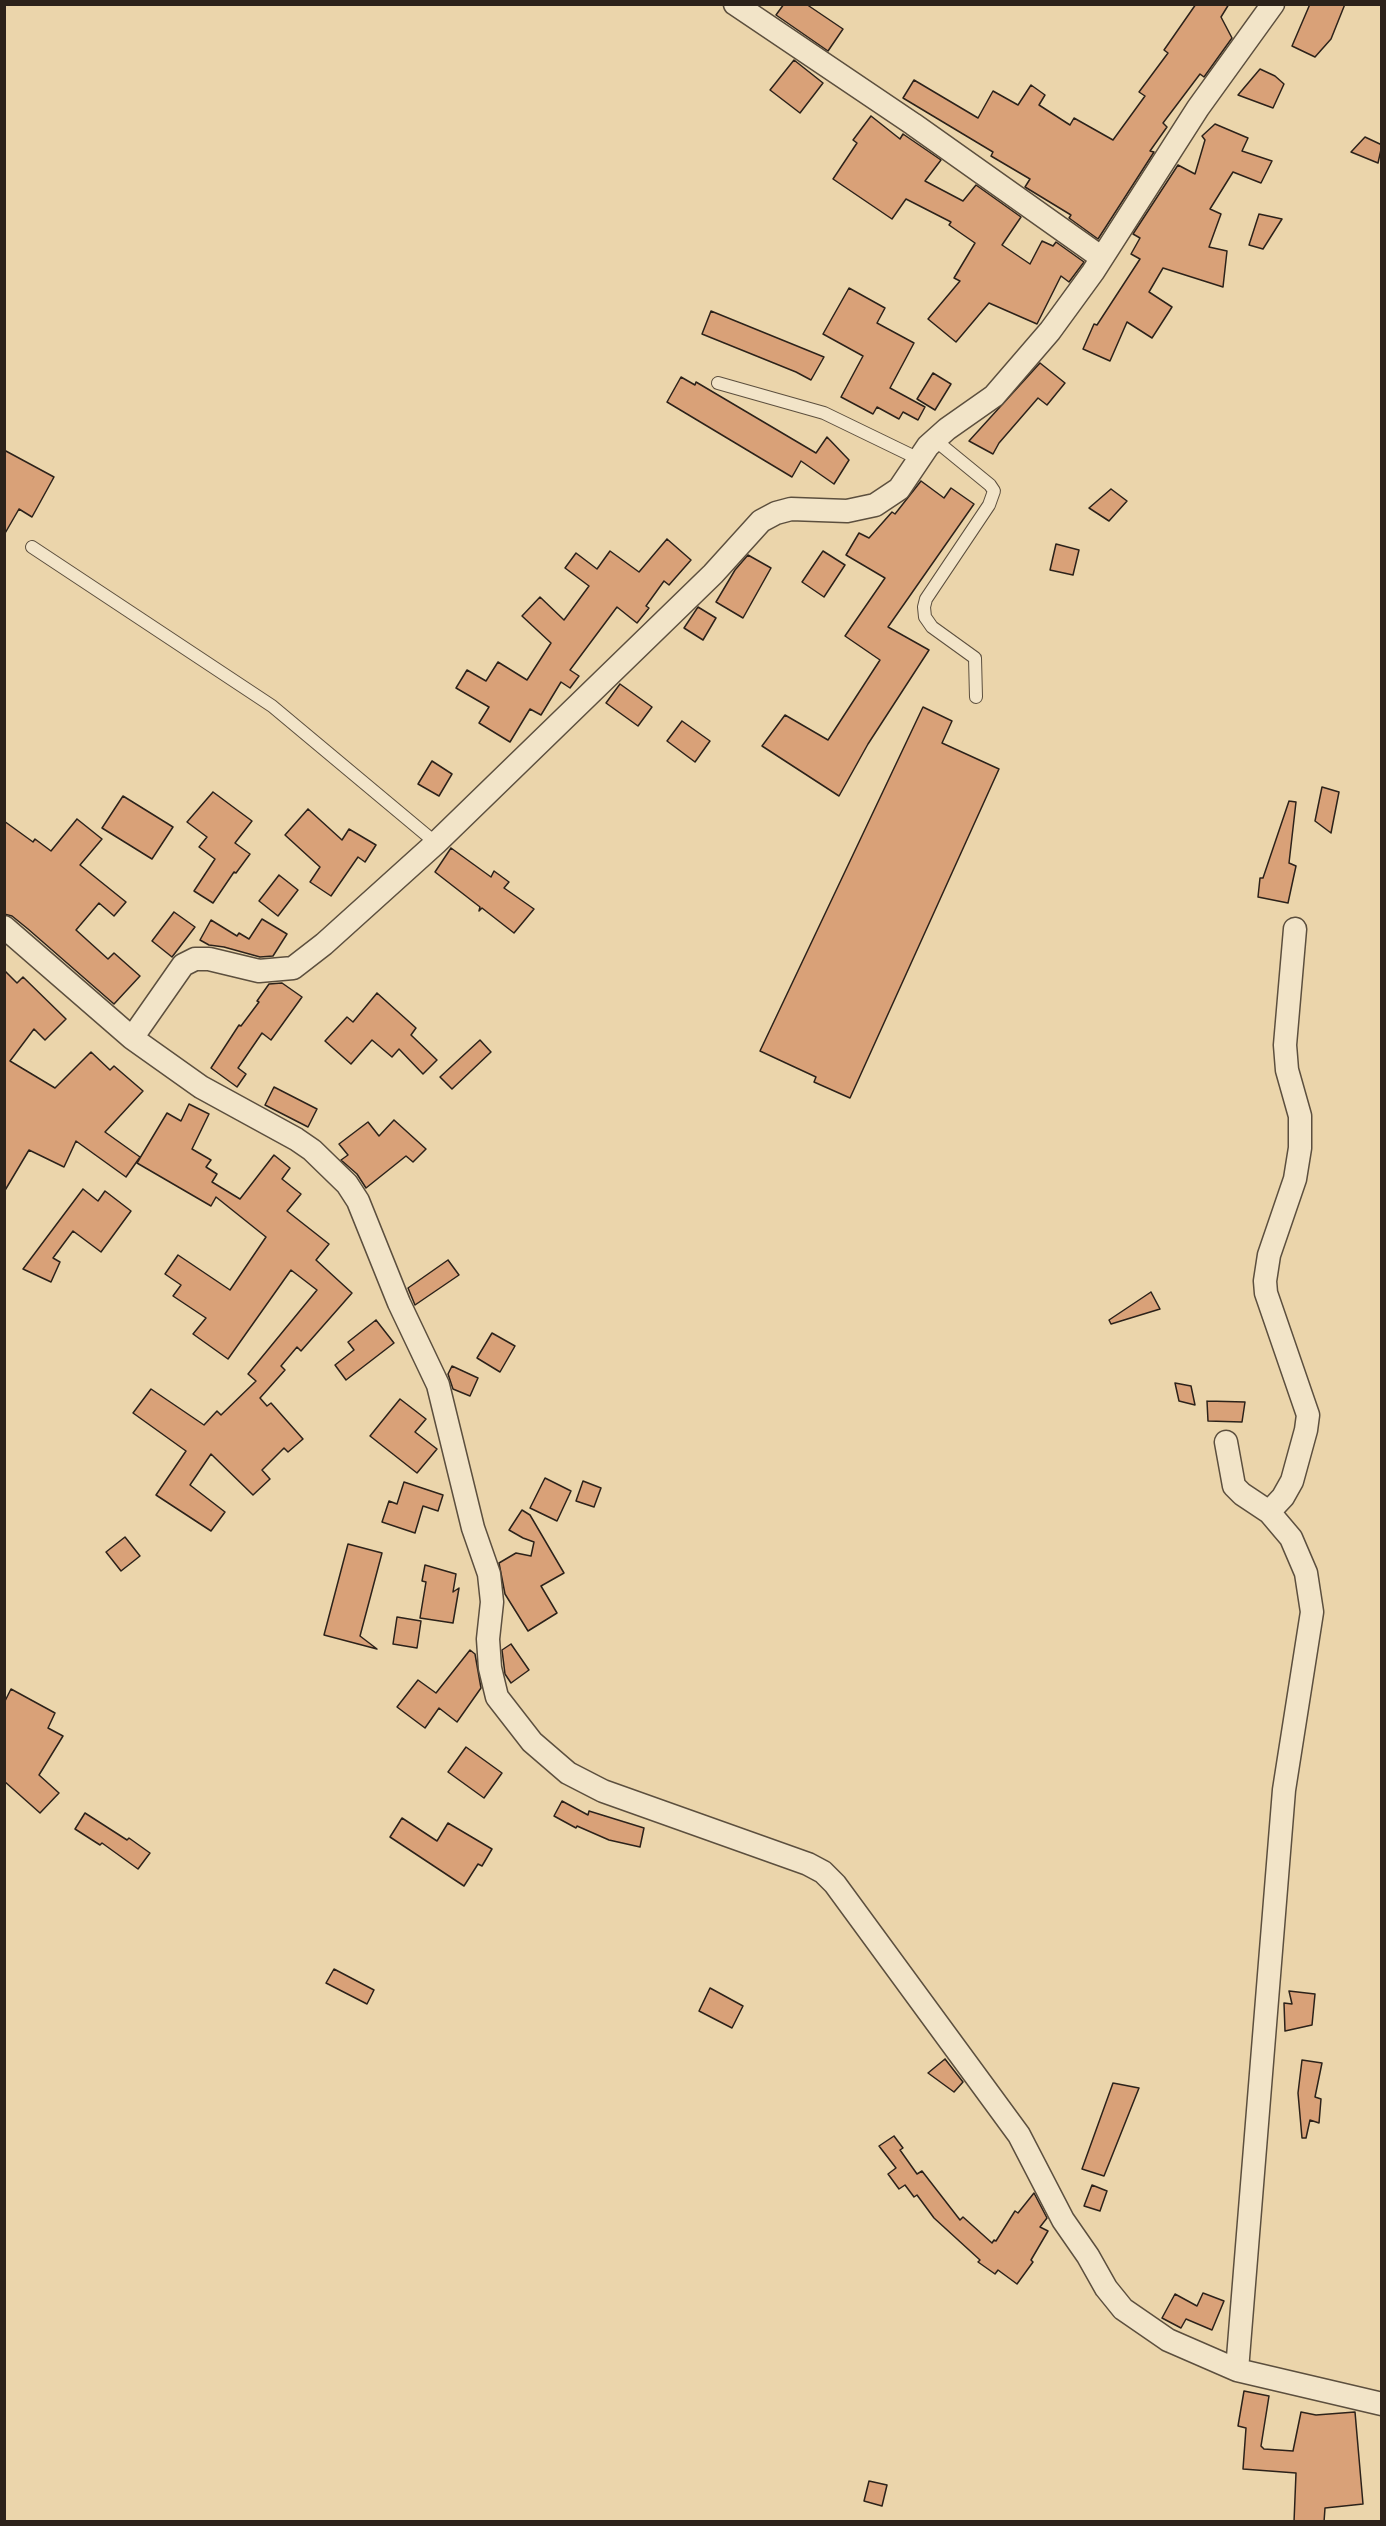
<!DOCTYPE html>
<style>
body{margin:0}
#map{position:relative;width:1386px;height:2526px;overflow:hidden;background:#ebd5ab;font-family:"IM FELL DW Pica",serif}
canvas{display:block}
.frame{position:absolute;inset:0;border:6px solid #2c221a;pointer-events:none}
</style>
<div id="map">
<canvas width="1386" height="2526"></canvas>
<div class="frame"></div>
</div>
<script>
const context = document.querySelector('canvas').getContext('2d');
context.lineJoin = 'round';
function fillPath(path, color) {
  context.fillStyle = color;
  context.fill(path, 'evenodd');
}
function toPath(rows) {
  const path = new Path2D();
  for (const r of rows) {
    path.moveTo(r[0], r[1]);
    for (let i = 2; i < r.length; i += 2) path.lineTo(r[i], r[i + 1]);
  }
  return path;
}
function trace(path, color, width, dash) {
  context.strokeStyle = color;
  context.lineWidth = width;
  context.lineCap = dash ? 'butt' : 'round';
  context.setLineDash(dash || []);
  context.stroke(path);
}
const building = toPath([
 [784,4,806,4,843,29,828,51,776,15,784,4],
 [1196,4,1229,4,1221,17,1232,38,1204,77,1200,74,1163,123,1167,127,1150,151,1154,152,1098,239,1069,218,1071,215,1025,187,1030,179,991,156,993,152,903,98,914,80,978,118,993,91,1018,105,1031,85,1045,95,1039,105,1070,125,1074,118,1113,140,1145,96,1139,92,1168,53,1164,50,1196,4],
 [1310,4,1345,4,1331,39,1315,57,1292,46,1310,4],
 [794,60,823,83,800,113,770,90,794,60],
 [1260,69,1275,76,1284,84,1273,108,1238,95,1260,69],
 [871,116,900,139,903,134,941,160,925,181,963,201,976,185,1021,217,1002,245,1030,264,1042,241,1053,246,1056,242,1084,262,1069,282,1061,276,1037,324,989,303,956,342,928,319,960,281,954,278,975,243,949,225,951,222,906,199,892,219,833,179,857,143,853,140,871,116],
 [1215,124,1248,138,1242,151,1272,161,1261,183,1233,172,1210,209,1221,214,1209,247,1227,251,1223,287,1163,268,1149,292,1172,307,1152,338,1127,322,1110,361,1083,349,1094,324,1097,325,1140,259,1131,254,1140,238,1133,234,1178,165,1195,174,1205,140,1202,136,1215,124],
 [1365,137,1382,145,1378,163,1351,152,1365,137],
 [1259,214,1282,219,1263,249,1249,245,1259,214],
 [849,288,885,308,877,323,914,343,890,388,925,407,918,420,903,412,899,419,877,407,873,414,841,397,863,356,823,334,849,288],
 [711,311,824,357,811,380,796,372,702,334,711,311],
 [1040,363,1065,383,1047,405,1038,398,999,443,993,454,969,441,1040,363],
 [933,373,951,384,935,410,917,399,933,373],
 [681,377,695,385,696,382,816,453,827,437,849,460,834,484,801,461,792,477,667,402,681,377],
 [4,450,54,477,32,517,19,509,4,535,4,450],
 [921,481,944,498,951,488,974,504,888,627,929,650,868,744,839,796,762,746,785,715,828,740,880,660,845,636,885,578,846,555,859,533,869,538,892,512,895,514,921,481],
 [1111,489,1127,501,1109,521,1089,508,1111,489],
 [667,539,691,560,669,585,664,581,646,606,649,608,637,623,617,607,570,670,579,676,570,688,561,682,541,715,530,709,510,742,479,723,489,707,456,688,467,670,486,681,498,662,527,680,551,643,522,616,540,597,564,620,589,586,565,568,576,553,597,569,610,551,639,572,667,539],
 [1056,544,1079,550,1073,575,1050,570,1056,544],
 [823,551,845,565,824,597,802,582,823,551],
 [748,555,771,568,743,618,716,602,735,570,748,555],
 [698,607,716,618,703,640,684,628,698,607],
 [620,684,652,707,638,726,606,703,620,684],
 [923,707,952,721,942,743,999,769,850,1098,814,1082,816,1077,760,1051,923,707],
 [682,721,710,741,695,762,667,741,682,721],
 [432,761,452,774,439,796,418,784,432,761],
 [1322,787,1339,792,1331,833,1315,821,1322,787],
 [213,792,252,821,235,843,250,854,236,873,234,872,213,903,194,891,215,859,199,847,207,837,187,822,213,792],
 [123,796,173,827,152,859,102,828,123,796],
 [1289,801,1296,802,1289,863,1296,866,1288,903,1258,897,1260,878,1263,878,1289,801],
 [308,809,342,840,349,829,376,845,365,862,358,857,331,896,310,882,320,867,285,835,308,809],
 [77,819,102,839,80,865,126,902,114,916,99,903,76,930,108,959,114,953,140,976,114,1004,28,929,12,916,4,914,4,821,33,842,35,839,51,851,77,819],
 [451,848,491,877,494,871,509,882,504,888,534,909,514,933,482,908,479,911,480,907,435,872,451,848],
 [279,875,298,890,278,916,259,901,279,875],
 [174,912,195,927,172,957,152,941,174,912],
 [262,919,287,934,273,956,260,957,224,947,209,945,200,940,211,920,237,936,239,933,249,939,262,919],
 [4,970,17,983,23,977,66,1019,45,1040,34,1029,10,1061,55,1088,91,1052,110,1070,114,1066,143,1091,105,1132,140,1157,126,1177,76,1141,64,1167,29,1150,4,1192,4,970],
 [282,983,302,997,271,1040,262,1033,238,1068,246,1074,237,1087,211,1068,239,1025,241,1026,259,1002,257,1001,269,984,282,983],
 [377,993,416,1028,411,1035,437,1060,423,1074,399,1049,392,1057,372,1040,351,1064,325,1041,347,1017,353,1022,377,993],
 [480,1040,491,1052,452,1089,440,1077,480,1040],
 [274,1087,317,1109,308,1127,265,1105,274,1087],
 [189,1104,209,1114,192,1149,211,1160,206,1167,217,1174,212,1182,240,1199,274,1155,290,1168,282,1179,301,1194,287,1211,329,1244,316,1260,352,1293,301,1351,297,1347,281,1366,285,1370,260,1398,267,1406,271,1403,303,1439,288,1452,284,1448,262,1470,270,1479,253,1495,211,1454,190,1485,225,1512,211,1531,156,1495,186,1451,133,1413,151,1389,204,1425,217,1411,221,1415,256,1381,248,1374,317,1290,291,1270,228,1359,193,1334,206,1318,173,1296,181,1285,165,1274,178,1255,230,1290,266,1237,216,1197,211,1206,137,1163,167,1113,181,1121,189,1104],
 [394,1120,426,1149,413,1162,406,1156,366,1188,357,1174,341,1160,348,1155,339,1144,368,1122,379,1136,394,1120],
 [83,1189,98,1201,105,1191,131,1211,101,1252,73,1231,53,1258,60,1262,51,1282,23,1269,83,1189],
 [448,1260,459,1275,415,1305,408,1288,448,1260],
 [1151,1292,1160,1309,1111,1324,1109,1320,1151,1292],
 [376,1320,394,1343,346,1380,335,1365,354,1350,348,1342,376,1320],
 [492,1333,515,1346,500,1372,477,1358,492,1333],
 [452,1366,478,1378,470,1396,453,1389,448,1374,452,1366],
 [1175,1383,1191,1386,1195,1405,1179,1401,1175,1383],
 [400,1399,426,1419,415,1432,437,1449,417,1473,370,1436,400,1399],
 [1207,1401,1245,1402,1242,1422,1208,1421,1207,1401],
 [545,1478,571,1491,557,1521,530,1508,545,1478],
 [583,1481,601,1488,594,1507,576,1501,583,1481],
 [404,1482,443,1495,438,1511,423,1506,415,1533,382,1522,389,1501,397,1504,404,1482],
 [522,1510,530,1515,564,1573,541,1586,557,1613,528,1631,505,1594,499,1563,516,1553,531,1556,534,1542,523,1538,509,1530,522,1510],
 [125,1537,140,1556,121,1571,106,1552,125,1537],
 [348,1544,382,1553,360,1636,377,1649,324,1635,348,1544],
 [425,1565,456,1574,453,1592,459,1588,453,1623,420,1618,426,1582,422,1581,425,1565],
 [397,1617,421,1621,417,1648,393,1644,397,1617],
 [511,1644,529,1670,511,1683,505,1674,502,1650,511,1644],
 [470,1650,475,1654,481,1688,457,1722,439,1708,425,1728,397,1707,418,1680,436,1693,470,1650],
 [11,1689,55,1713,48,1728,63,1736,39,1775,59,1793,40,1813,4,1781,5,1701,11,1689],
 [466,1747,502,1773,484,1798,448,1772,466,1747],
 [562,1801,588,1815,589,1811,644,1828,640,1847,609,1840,577,1826,576,1828,554,1816,562,1801],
 [85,1813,127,1840,129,1838,150,1853,138,1869,102,1843,100,1845,75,1829,85,1813],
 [402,1818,437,1841,448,1823,492,1849,482,1866,478,1864,464,1886,390,1837,402,1818],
 [334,1969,374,1990,367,2004,326,1983,334,1969],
 [710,1988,743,2006,732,2028,699,2011,710,1988],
 [1289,1991,1315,1994,1312,2025,1285,2031,1284,2003,1292,2004,1289,1991],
 [945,2059,963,2082,954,2092,928,2073,945,2059],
 [1302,2060,1322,2063,1315,2097,1321,2099,1319,2123,1310,2120,1306,2138,1302,2138,1298,2093,1302,2060],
 [1113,2083,1139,2088,1104,2176,1082,2169,1113,2083],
 [894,2136,903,2148,900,2150,917,2174,922,2171,960,2220,963,2217,992,2243,994,2240,996,2241,1015,2211,1018,2213,1034,2193,1047,2218,1040,2227,1048,2231,1031,2260,1033,2262,1017,2284,998,2270,995,2274,978,2262,980,2260,934,2218,917,2195,914,2197,905,2185,899,2189,888,2174,896,2168,879,2146,894,2136],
 [1092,2185,1107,2191,1100,2211,1084,2206,1092,2185],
 [1203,2293,1224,2301,1212,2330,1186,2319,1181,2328,1162,2318,1175,2294,1197,2306,1203,2293],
 [1244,2391,1269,2396,1261,2446,1264,2449,1293,2451,1301,2412,1316,2415,1355,2412,1363,2504,1325,2508,1324,2522,1294,2522,1296,2473,1243,2469,1246,2428,1238,2426,1244,2391],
 [869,2481,887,2485,882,2506,864,2501,869,2481]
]);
fillPath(building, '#d9a178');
trace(building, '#2c221a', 1.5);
const lane = toPath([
 [718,383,824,413,919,459],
 [935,440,990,485,994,491,989,505,926,599,924,607,925,617,932,627,975,658,976,697],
 [32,547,272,706,436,843]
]);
const street = toPath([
 [735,4,913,124,1102,258],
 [4,927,132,1038,183,965,195,959,209,959,259,971,293,968,324,944,436,843,713,574,761,521,776,513,791,509,847,511,875,505,899,489,928,446,947,429,994,396,1050,331,1093,272,1198,108,1273,4],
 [132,1038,201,1087,296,1139,312,1150,347,1184,358,1201,399,1303,438,1385,473,1528,489,1574,492,1602,488,1639,490,1668,497,1697,532,1742,568,1773,603,1791,808,1864,823,1872,835,1884,1019,2135,1063,2220,1088,2256,1106,2288,1123,2309,1168,2340,1237,2370,1382,2404],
 [1226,1442,1234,1486,1242,1494,1269,1512,1291,1538,1306,1573,1312,1612,1284,1790,1237,2370],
 [1269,1512,1283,1497,1292,1481,1306,1430,1308,1415,1266,1293,1265,1281,1269,1255,1295,1179,1300,1148,1300,1116,1287,1070,1285,1045,1295,929]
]);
trace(lane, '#5c4f3e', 14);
trace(street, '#5c4f3e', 25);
trace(lane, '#f2e4c8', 12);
trace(street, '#f2e4c8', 22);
</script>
